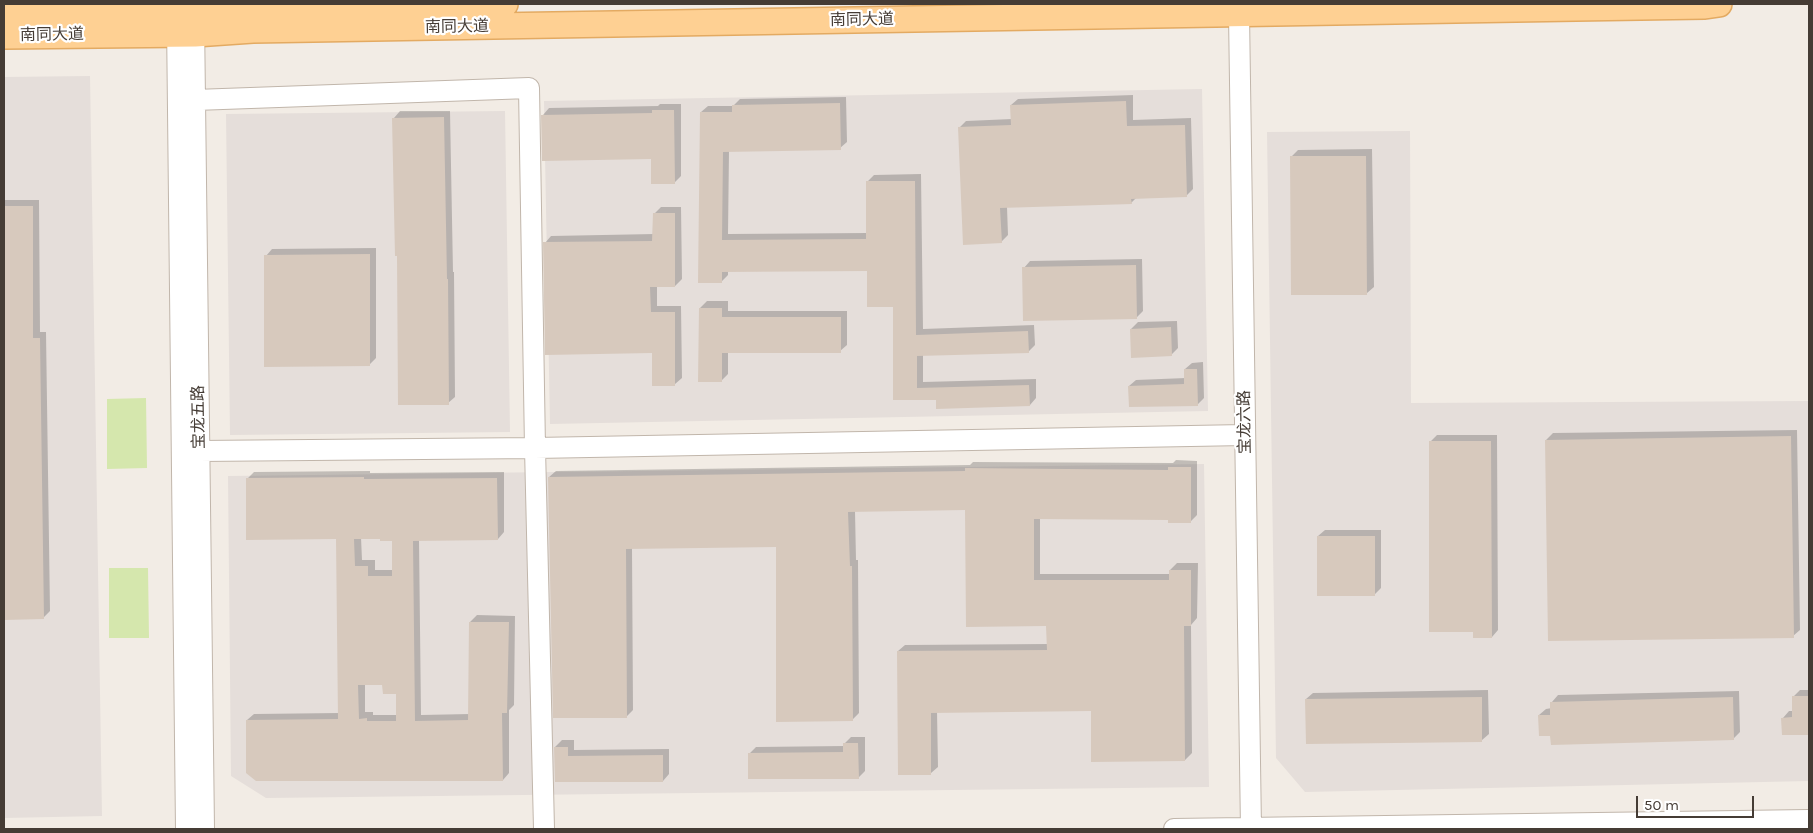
<!DOCTYPE html>
<meta charset="utf-8">
<style>
body{margin:0}
#map{position:relative;width:1813px;height:833px;overflow:hidden;background:#f2ece5;font-family:Karla,sans-serif}
canvas{display:block}
.frame{position:absolute;inset:0;border:5px solid #453c35;pointer-events:none}
.scale{position:absolute;left:1636px;top:796px;width:118px;height:22px;box-sizing:border-box;border:2px solid #453c35;border-top:0;padding-left:6px;font-size:15px;line-height:18px;white-space:nowrap;color:#453c35;-webkit-text-stroke:4px #fff;paint-order:stroke}
</style>
<div id="map">
<canvas width="1813" height="833"></canvas>
<div class="frame"></div>
<div class="scale">50 m</div>
</div>
<script>
const context = document.querySelector('canvas').getContext('2d');
context.lineJoin = 'round';
function fillPath(path, color) {
  context.fillStyle = color;
  context.fill(path, 'evenodd');
}
function toPath(rows) {
  const path = new Path2D();
  for (const r of rows) {
    path.moveTo(r[0], r[1]);
    for (let i = 2; i < r.length; i += 2) path.lineTo(r[i], r[i + 1]);
  }
  return path;
}
function trace(path, color, width, dash) {
  context.strokeStyle = color;
  context.lineWidth = width;
  context.lineCap = dash ? 'butt' : 'round';
  context.setLineDash(dash || []);
  context.stroke(path);
}
function write(font, color, halo, rows, align = 'center') {
  context.font = font + ' Karla,"Noto Sans SC",sans-serif';
  context.lineWidth = 4.5;
  context.setLineDash([]);
  context.textBaseline = 'middle';
  context.strokeStyle = halo;
  context.fillStyle = color;
  for (const [text, x, y, turn = 0] of rows) {
    context.save();
    context.translate(x, y);
    context.rotate((+turn || 0) * Math.PI / 180);
    context.textAlign = isNaN(turn) ? turn : align;
    if (halo) context.strokeText(text, 0, 0);
    context.fillText(text, 0, 0);
    context.restore();
  }
}
fillPath(toPath([
 [90,76,102,816,4,818,4,77],
 [1202,89,1208,411,550,424,544,101],
 [505,111,510,432,230,435,226,114],
 [1410,131,1411,403,1809,401,1809,781,1305,792,1276,758,1267,132],
 [1204,464,1209,787,266,798,231,776,228,476]
]), '#e5deda');
fillPath(toPath([
 [146,398,147,468,107,469,107,399],
 [109,568,148,568,149,638,109,638]
]), '#d5e7ad');
fillPath(toPath([
 [1133,95,1133,120,1191,118,1193,189,1186,196,1137,197,1131,203,1007,207,1008,235,1001,242,959,128,966,121,1012,119,1011,105,1018,99],
 [846,97,847,142,840,148,729,151,728,234,868,233,868,181,874,175,921,174,923,329,1034,325,1035,345,1028,352,923,355,923,382,1036,379,1036,398,1030,405,937,399,894,399,894,305,868,270,728,271,728,275,721,282,701,112,708,106,733,106,740,99],
 [660,104,681,104,681,176,674,183,653,158,543,115,549,108,658,106],
 [400,111,450,111,453,272,454,272,455,397,448,403,394,118],
 [1372,149,1374,287,1367,293,1291,157,1298,150],
 [4,200,39,200,40,332,46,332,50,611,43,618,4,618],
 [661,207,681,207,682,279,675,286,657,286,657,306,681,306,682,378,675,384,653,352,545,243,551,236,654,234,654,214],
 [376,248,376,358,369,365,266,256,272,249],
 [1142,259,1143,311,1136,318,1024,268,1030,261],
 [707,301,728,301,728,311,847,311,847,345,840,351,728,352,728,374,721,381,700,308],
 [1177,321,1178,348,1171,355,1131,329,1138,322],
 [1203,362,1204,398,1197,405,1129,386,1136,380,1186,378,1185,369,1192,363],
 [1797,430,1800,630,1793,636,1546,440,1553,433],
 [1437,435,1497,435,1498,630,1492,637,1430,442],
 [1176,460,1197,461,1197,515,1190,522,1169,519,1040,518,1040,574,1170,574,1170,570,1177,563,1198,563,1197,618,1191,625,1192,753,1185,760,1092,710,937,711,938,767,931,773,898,651,905,645,1048,644,1048,625,966,509,855,511,856,560,858,560,859,713,852,720,777,546,632,548,633,710,626,717,549,477,556,471,970,465,973,462,1173,463],
 [370,471,370,473,504,472,504,532,498,539,419,539,421,715,470,714,470,622,477,615,515,616,514,705,509,710,509,773,503,780,247,720,254,714,339,713,338,538,247,479,254,472],
 [361,537,382,537,393,540,393,570,375,570,375,560,362,560],
 [365,683,384,683,397,693,397,715,373,715,373,712,365,712],
 [1325,530,1381,530,1381,588,1374,595,1318,536],
 [1488,690,1489,734,1482,740,1306,699,1313,693],
 [1800,690,1809,690,1809,733,1783,734,1783,718,1789,711,1793,711,1793,697],
 [1739,691,1740,732,1733,739,1552,735,1539,715,1546,709,1552,708,1552,702,1558,695],
 [851,737,865,737,865,771,858,778,749,754,756,747,844,746,844,744],
 [562,740,574,740,574,750,669,749,669,774,663,781,556,781,555,747]
]), '#0003');
fillPath(toPath([
 [1126,101,1127,126,1185,125,1187,197,1131,199,1132,204,1000,208,1002,243,963,245,958,127,1011,125,1010,105],
 [840,103,841,150,723,152,722,240,866,239,866,181,915,181,916,335,1028,331,1029,353,917,356,917,388,1029,385,1030,406,936,409,936,400,893,400,893,307,867,307,867,271,722,272,722,283,698,283,700,112,732,112,732,105],
 [652,110,674,110,675,184,651,184,651,159,542,161,541,115,652,113],
 [444,117,447,279,448,279,449,405,398,405,397,256,395,256,392,118],
 [1290,156,1366,156,1367,295,1291,295],
 [4,206,33,206,33,338,40,338,44,619,4,620],
 [653,213,675,213,675,287,650,287,651,312,675,312,675,386,652,386,652,353,545,355,543,242,652,241],
 [370,254,370,366,264,367,264,255],
 [1136,265,1137,319,1023,321,1022,267],
 [699,308,722,308,722,317,841,317,841,353,722,353,722,382,698,382],
 [1171,327,1172,356,1131,358,1130,329],
 [1184,369,1197,369,1198,406,1129,407,1128,386,1184,384],
 [1791,436,1794,638,1548,641,1545,440],
 [1429,441,1491,441,1492,638,1473,638,1473,632,1429,632],
 [1168,467,1191,467,1191,523,1168,523,1168,520,1034,519,1034,580,1169,580,1169,570,1191,570,1191,626,1184,626,1185,761,1091,762,1091,711,931,713,931,775,898,775,897,651,1047,650,1046,626,966,627,965,510,848,512,850,566,852,566,853,721,776,722,776,547,626,549,627,718,553,718,548,477,965,471,965,468,1168,470],
 [364,477,364,479,497,478,498,540,413,541,415,721,468,720,469,622,509,622,507,713,502,713,503,781,256,781,246,773,246,720,338,719,336,539,246,540,246,478],
 [354,539,380,539,380,541,392,541,392,576,368,576,368,566,355,566],
 [358,685,382,685,383,694,396,694,396,721,367,721,367,718,359,719],
 [1317,536,1375,536,1375,596,1317,596],
 [1792,696,1809,696,1809,735,1782,735,1781,718,1792,717],
 [1482,697,1482,742,1306,744,1305,699],
 [1733,697,1734,740,1551,745,1550,736,1539,736,1538,715,1550,715,1550,702],
 [843,743,858,743,859,779,748,779,748,753,843,752],
 [554,747,568,747,568,756,663,755,663,782,555,782]
]), '#d7c9bd');
const minor = toPath([
 [1239,14,1251,829],
 [194,19,204,829],
 [177,21,186,829],
 [195,100,529,88,535,448,544,829],
 [199,451,535,448,1245,435],
 [1174,829,1809,820]
]);
const major = toPath([
 [4,14,194,12,252,9,505,4],
 [4,36,195,34,253,30,1576,8,1705,6,1719,4]
]);
trace(minor, '#c1b6ab', 22);
trace(major, '#e3aa62', 28);
trace(minor, '#fff', 20);
trace(major, '#fed093', 25);
write('16px', '#453c35', '#fff', [
 ["南同大道",862,20,-1],
 ["南同大道",457,27,-1],
 ["南同大道",52,35,-1],
 ["宝龙五路",199,417,-91],
 ["宝龙六路",1245,422,-91]
]);
</script>
